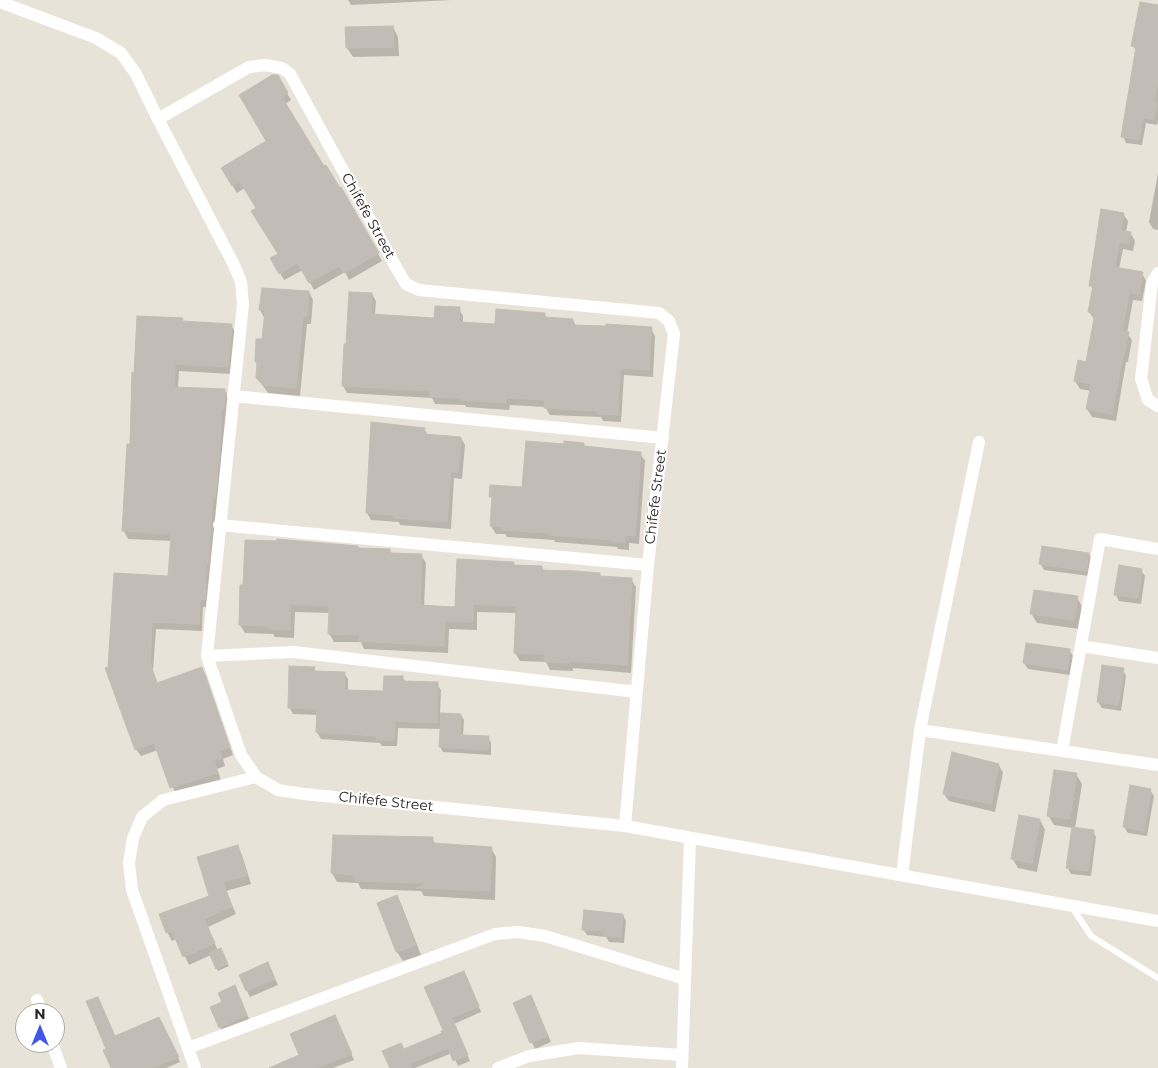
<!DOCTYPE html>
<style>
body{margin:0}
#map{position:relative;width:1158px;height:1068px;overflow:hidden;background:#e8e3d9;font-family:Montserrat,sans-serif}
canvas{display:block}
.north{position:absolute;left:15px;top:1003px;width:50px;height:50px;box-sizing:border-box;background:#fff;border:1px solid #a8a8a8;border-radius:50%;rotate:0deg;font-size:14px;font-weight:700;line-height:20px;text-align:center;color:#262626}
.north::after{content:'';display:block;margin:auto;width:18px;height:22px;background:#4256ec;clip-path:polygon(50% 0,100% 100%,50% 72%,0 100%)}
</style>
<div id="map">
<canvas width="1158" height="1068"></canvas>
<div class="north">N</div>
</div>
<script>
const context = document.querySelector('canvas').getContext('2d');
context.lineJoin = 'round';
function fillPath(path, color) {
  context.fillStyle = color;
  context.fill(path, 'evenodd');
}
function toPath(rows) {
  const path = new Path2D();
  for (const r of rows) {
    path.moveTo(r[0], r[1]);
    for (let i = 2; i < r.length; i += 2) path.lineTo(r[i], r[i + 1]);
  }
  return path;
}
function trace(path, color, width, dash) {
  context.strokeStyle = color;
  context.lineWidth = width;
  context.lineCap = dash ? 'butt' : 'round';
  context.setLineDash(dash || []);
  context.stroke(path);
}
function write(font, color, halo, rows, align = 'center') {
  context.font = font + ' Montserrat,sans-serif';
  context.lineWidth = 4;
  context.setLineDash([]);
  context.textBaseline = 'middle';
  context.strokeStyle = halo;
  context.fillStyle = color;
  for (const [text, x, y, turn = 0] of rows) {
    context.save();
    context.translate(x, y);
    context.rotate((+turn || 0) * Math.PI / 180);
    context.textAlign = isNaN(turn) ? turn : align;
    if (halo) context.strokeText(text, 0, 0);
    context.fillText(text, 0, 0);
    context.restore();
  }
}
fillPath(toPath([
 [348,0,452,0,351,5],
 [1158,7,1158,121,1157,125,1146,123,1142,145,1126,143,1123,136,1137,52,1133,46],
 [393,27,398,37,399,56,353,57,347,48],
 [277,77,291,100,285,104,323,168,339,189,341,188,382,261,349,280,345,272,314,290,303,270,284,280,272,259,279,254,258,209,245,188,237,193,222,168,267,141],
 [1158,173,1158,230,1153,229,1149,222],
 [1123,214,1128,221,1126,233,1131,234,1135,241,1133,251,1123,249,1119,269,1142,273,1146,281,1142,301,1133,300,1127,333,1132,340,1128,362,1126,362,1116,421,1092,417,1087,409,1091,391,1080,389,1075,381,1087,363,1095,320,1089,312,1093,290,1091,286],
 [309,292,313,300,311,324,307,324,300,396,268,393,257,378,265,319,260,310],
 [372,294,376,301,375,315,435,319,459,309,463,316,463,324,496,325,544,314,547,318,573,320,576,326,651,329,655,336,653,377,624,375,621,422,603,421,601,417,550,415,545,407,510,405,509,410,466,407,465,405,435,404,432,398,347,393,343,386,348,345],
 [182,319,184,322,231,325,235,332,232,374,179,371,178,388,225,390,229,398,208,607,203,607,202,631,156,629,153,671,158,684,202,668,206,676,233,755,223,759,225,766,217,769,221,780,176,795,158,750,141,756,136,749,109,668,170,577,172,541,128,539,124,531,128,446,131,446,135,374],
 [424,429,428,435,461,438,465,445,462,479,454,478,451,529,400,525,399,522,371,520,367,513],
 [583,444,585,448,640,453,645,461,639,544,629,543,629,550,618,549,617,547,555,542,554,540,507,537,505,534,496,534,491,526,493,501,491,497,524,489,565,445],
 [358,549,390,550,392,554,421,555,426,563,424,607,457,608,513,564,515,567,542,567,544,571,599,575,601,577,631,579,636,587,631,673,573,668,573,671,550,670,546,662,520,661,515,653,516,613,477,612,477,630,449,629,448,653,364,649,361,642,334,642,329,633,330,613,295,612,294,638,275,637,273,634,245,633,240,625],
 [1089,554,1092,560,1089,576,1044,570,1040,563],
 [1141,570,1145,576,1141,604,1119,601,1116,595],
 [1077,597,1082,607,1079,629,1037,623,1031,613],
 [1069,650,1073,656,1070,675,1028,669,1024,663],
 [314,668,316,672,344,673,348,679,348,691,384,692,403,678,406,683,437,684,441,690,440,714,461,715,464,720,463,737,488,737,491,743,491,755,443,752,440,747,441,729,398,728,397,746,382,746,380,743,321,739,317,732,318,715,293,714,289,707],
 [1123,670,1126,676,1121,711,1102,708,1098,702],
 [999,765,1003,773,995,812,949,801,944,794],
 [1076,774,1082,784,1075,829,1093,831,1096,837,1091,876,1071,874,1067,867,1073,828,1054,825,1048,815],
 [1150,790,1154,796,1147,836,1128,833,1124,827],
 [1040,820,1045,830,1037,872,1018,868,1012,858],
 [334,836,432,838,436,845,491,848,496,857,495,900,424,896,421,891,361,889,358,883,337,882,332,873],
 [237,846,242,855,251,884,226,891,236,914,208,927,218,951,222,952,229,966,218,971,211,955,189,965,177,939,172,941,167,932,211,896],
 [397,896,402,906,421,955,403,961,397,952,378,903],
 [623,915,626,921,624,943,609,942,606,937,587,935,583,929],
 [271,970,278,985,250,997,247,991],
 [467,978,481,1012,454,1024,470,1061,458,1066,452,1053,415,1068,391,1068,404,1051,443,1034],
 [237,992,250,1021,223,1033,220,1027,224,1003],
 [534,1003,551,1042,535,1049,514,1004],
 [161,1023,180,1062,166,1068,112,1068,115,1037],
 [338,1023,354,1060,333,1068,271,1068,301,1056]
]), '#0003');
const building = toPath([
 [1140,2,1158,5,1158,81,1154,103,1157,103,1154,120,1143,118,1139,140,1121,137,1136,47,1131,46,1140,2],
 [393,26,394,47,346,48,345,27,393,26],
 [272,75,278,75,288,93,282,97,324,166,326,165,340,188,341,187,379,253,344,273,339,266,309,283,297,263,279,274,270,258,278,254,251,211,256,208,240,182,232,186,221,168,266,141,239,95,272,75],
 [1101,209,1124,213,1121,231,1131,232,1129,244,1119,242,1115,267,1143,272,1139,294,1129,293,1122,331,1129,332,1124,355,1123,355,1112,414,1086,409,1091,384,1074,381,1078,360,1086,362,1095,313,1088,312,1093,286,1089,286,1101,209],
 [262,288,309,291,307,316,303,316,296,388,263,385,256,378,257,362,255,362,256,339,262,339,265,311,259,310,262,288],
 [349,292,372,293,371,314,434,318,435,306,460,307,459,322,495,324,496,309,545,313,545,317,573,319,573,325,606,326,606,324,652,327,649,370,620,368,618,415,598,414,598,411,544,408,545,400,506,398,506,403,460,400,461,398,430,397,430,391,342,386,344,344,346,344,349,292],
 [137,316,183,318,182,321,232,324,228,367,175,364,174,387,225,389,224,408,222,409,217,481,215,498,213,498,208,564,206,564,205,600,200,599,199,624,152,622,150,663,157,683,202,667,230,747,219,751,222,758,214,761,218,773,170,788,154,743,135,750,105,668,108,667,114,573,168,576,171,534,122,531,127,444,130,444,132,372,134,373,137,316],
 [371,422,425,428,424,434,461,437,458,472,451,472,447,522,395,518,395,515,366,513,371,422],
 [526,441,564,444,564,441,584,443,584,446,641,452,635,536,625,535,625,542,612,542,613,540,549,535,549,533,501,530,502,527,490,526,492,497,489,497,490,485,522,487,526,441],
 [277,539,358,546,358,548,390,549,390,553,422,554,420,605,455,607,457,559,514,562,514,565,542,566,542,570,576,571,600,573,600,576,632,578,627,665,569,661,569,663,545,662,545,654,514,653,516,606,473,604,473,622,445,621,444,646,358,641,359,635,328,634,329,606,291,604,290,630,269,629,269,626,239,625,240,585,243,585,245,540,277,541,277,539],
 [1042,546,1089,553,1086,571,1039,564,1042,546],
 [1119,565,1142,569,1138,598,1114,595,1119,565],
 [1034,590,1078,596,1074,620,1030,614,1034,590],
 [1026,643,1070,649,1067,670,1023,663,1026,643],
 [1102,665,1124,668,1118,705,1097,702,1102,665],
 [289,666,315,667,314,671,345,672,344,690,383,691,384,676,403,676,403,681,438,682,437,723,395,721,394,740,377,740,377,736,316,732,317,709,288,708,289,666],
 [441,713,461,714,460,735,489,736,488,750,439,747,441,713],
 [952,752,999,764,991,804,943,794,952,752],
 [1054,770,1077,773,1070,819,1047,816,1054,770],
 [1130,785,1151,789,1144,831,1123,827,1130,785],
 [1019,815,1040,819,1032,863,1011,859,1019,815],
 [1072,827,1094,830,1088,871,1066,868,1072,827],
 [333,835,433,837,433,843,492,847,490,891,417,888,429,883,355,881,355,875,331,873,333,835],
 [238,845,247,875,223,882,232,906,204,919,215,943,183,957,172,931,166,933,159,914,209,896,197,857,238,845],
 [397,895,416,945,396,952,377,903,397,895],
 [584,910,623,914,621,937,604,936,604,931,582,930,584,910],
 [221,948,228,964,216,969,209,953,221,948],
 [268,962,275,979,246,991,239,975,268,962],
 [464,971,479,1006,452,1018,468,1055,453,1061,448,1048,410,1063,412,1068,390,1068,382,1051,401,1043,404,1049,442,1033,441,1031,443,1030,424,987,464,971],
 [235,985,247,1015,219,1028,210,1007,222,1002,218,993,235,985],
 [531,995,548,1036,530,1043,513,1003,531,995],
 [98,997,115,1036,159,1017,179,1057,152,1068,111,1068,103,1050,106,1049,86,1001,98,997],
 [335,1015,352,1054,316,1068,269,1068,299,1055,290,1034,335,1015]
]);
fillPath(building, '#c1bcb5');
trace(building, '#c3beb3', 1);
trace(toPath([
 [1072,907,1091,936,1158,978]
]), '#fff', 6);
trace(toPath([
 [0,2,96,38,121,53,136,74,158,119,234,265,241,282,243,304,207,656,241,755,256,777,278,790,304,794,625,826,648,565,674,334,669,321,659,313,419,290,406,284,397,269,290,74,282,68,265,65,249,67,158,119],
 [1158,273,1152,283,1141,379,1148,400,1158,406],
 [233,396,663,438],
 [219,525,648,565],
 [1081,646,1158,658],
 [207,656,294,652,637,692],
 [920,730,979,442],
 [1062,751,1100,539,1158,549],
 [625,826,1158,921],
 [902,875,920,730,1158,765],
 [37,1000,42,1013],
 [52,1043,61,1068],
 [188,1048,495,934,518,932,545,936,685,979],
 [195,1068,132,890,129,863,133,838,142,817,163,800,256,777],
 [498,1068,529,1056,579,1048,682,1055],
 [682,1068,690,838]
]), '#fff', 12);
write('14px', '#262626', '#fff', [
 ["Chifefe Street",368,216,61],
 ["Chifefe Street",656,497,-83],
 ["Chifefe Street",386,802,6]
]);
</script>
